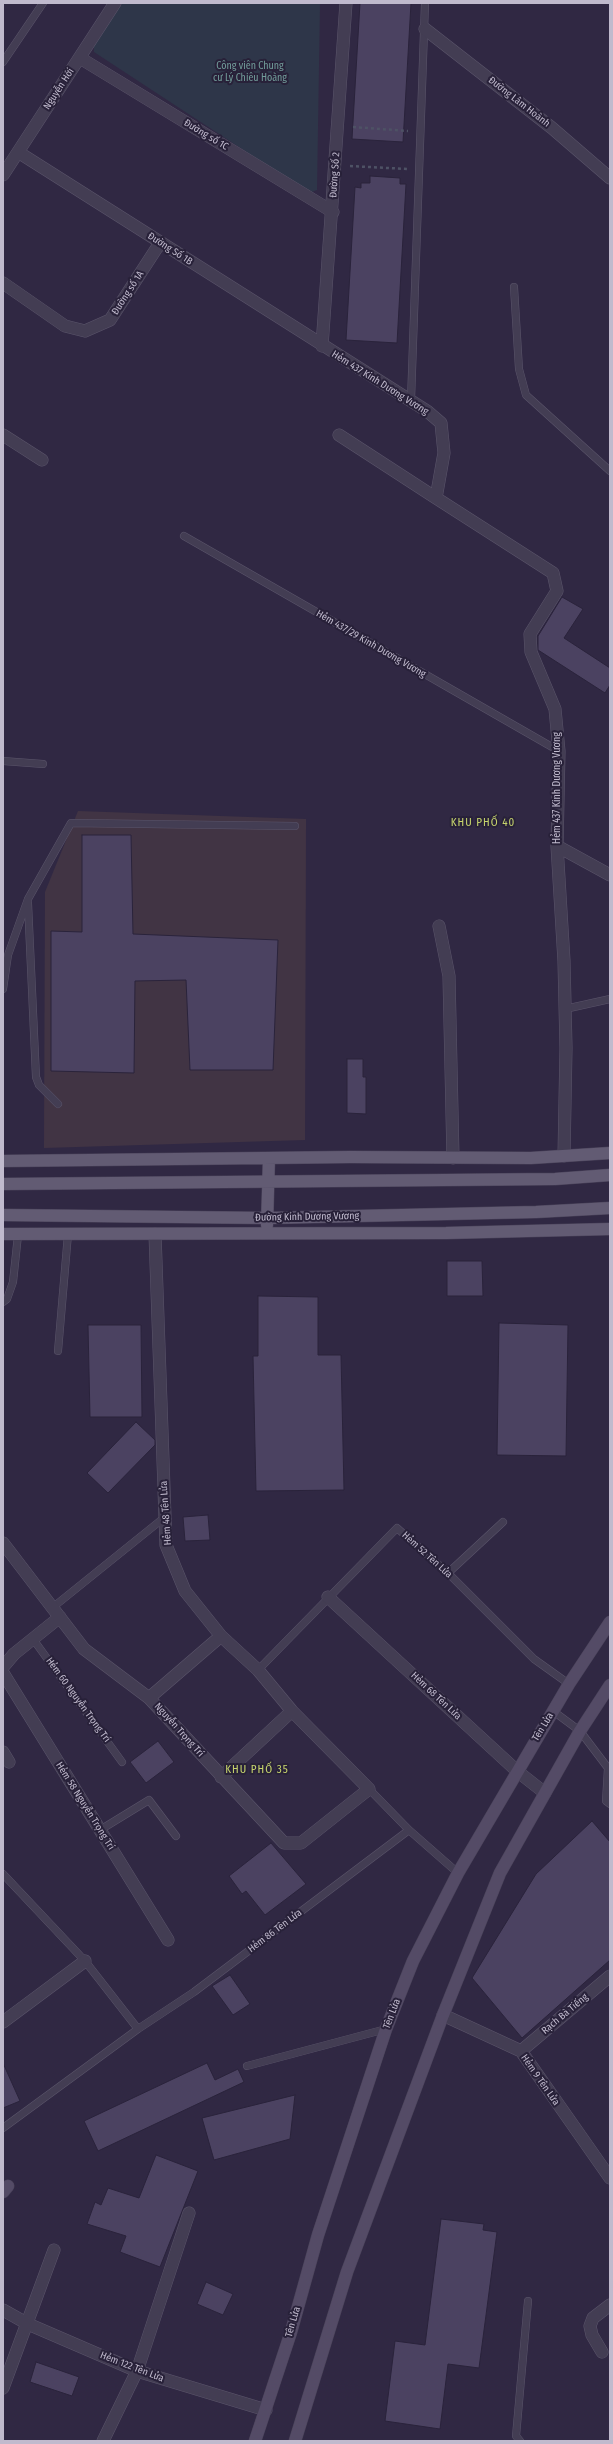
<!DOCTYPE html>
<meta charset="utf-8">
<style>
body{margin:0}
#map{position:relative;width:613px;height:2444px;overflow:hidden;background:#302843;font-family:"Fira Sans Condensed",sans-serif}
canvas{display:block}
.frame{position:absolute;inset:0;border:4px solid #c0bacd;pointer-events:none}
</style>
<div id="map">
<canvas width="613" height="2444"></canvas>
<div class="frame"></div>
</div>
<script>
const context = document.querySelector('canvas').getContext('2d');
context.lineJoin = 'round';
function fillPath(path, color) {
  context.fillStyle = color;
  context.fill(path, 'evenodd');
}
function toPath(rows) {
  const path = new Path2D();
  for (const r of rows) {
    path.moveTo(r[0], r[1]);
    for (let i = 2; i < r.length; i += 2) path.lineTo(r[i], r[i + 1]);
  }
  return path;
}
function trace(path, color, width, dash) {
  context.strokeStyle = color;
  context.lineWidth = width;
  context.lineCap = dash ? 'butt' : 'round';
  context.setLineDash(dash || []);
  context.stroke(path);
}
function write(font, color, halo, rows, align = 'center') {
  context.font = font + ' "Fira Sans Condensed",sans-serif';
  context.lineWidth = 4;
  context.setLineDash([]);
  context.textBaseline = 'middle';
  context.strokeStyle = halo;
  context.fillStyle = color;
  for (const [text, x, y, turn = 0] of rows) {
    context.save();
    context.translate(x, y);
    context.rotate((+turn || 0) * Math.PI / 180);
    context.textAlign = isNaN(turn) ? turn : align;
    if (halo) context.strokeText(text, 0, 0);
    context.fillText(text, 0, 0);
    context.restore();
  }
}
fillPath(toPath([
 [78,811,306,819,305,1140,44,1148,45,892]
]), '#413444');
fillPath(toPath([
 [120,3,320,3,317,190,309,193,94,52,94,39]
]), '#2e3649');
const building = toPath([
 [360,3,411,3,403,142,352,139,360,3],
 [370,176,400,178,400,184,406,184,397,343,346,340,355,187,361,188,361,183,370,183,370,176],
 [562,597,583,609,564,638,610,668,610,685,605,693,538,650,538,636,562,597],
 [82,835,131,835,133,934,278,940,273,1070,190,1070,186,980,135,981,134,1073,51,1071,51,931,82,932,82,835],
 [347,1059,363,1059,363,1077,366,1077,366,1114,347,1113,347,1059],
 [447,1261,482,1261,483,1296,447,1296,447,1261],
 [258,1296,318,1297,318,1355,341,1355,344,1490,256,1491,253,1356,258,1356,258,1296],
 [499,1323,568,1325,566,1456,497,1455,499,1323],
 [88,1325,141,1325,142,1417,90,1417,88,1325],
 [136,1422,155,1440,155,1445,108,1493,87,1473,136,1422],
 [208,1515,210,1540,185,1541,183,1517,208,1515],
 [158,1741,174,1762,146,1783,130,1762,158,1741],
 [592,1821,610,1842,610,1960,522,2038,472,1978,536,1874,592,1821],
 [271,1843,306,1884,265,1915,246,1891,242,1894,229,1876,271,1843],
 [230,1975,250,2004,233,2015,212,1986,230,1975],
 [3,2063,20,2101,3,2108,3,2063],
 [207,2063,215,2080,238,2069,244,2082,98,2151,84,2121,207,2063],
 [295,2095,290,2139,214,2160,202,2118,295,2095],
 [156,2155,198,2171,160,2267,120,2252,126,2236,87,2224,95,2202,101,2205,108,2188,139,2198,156,2155],
 [441,2219,484,2224,483,2230,497,2232,479,2368,448,2364,440,2429,385,2421,395,2341,425,2345,441,2219],
 [206,2282,233,2294,223,2315,197,2304,206,2282],
 [36,2362,79,2377,72,2396,30,2382,36,2362]
]);
fillPath(building, '#4b4261');
trace(building, '#2a233b', 1);
const lane = toPath([
 [3,62,43,3],
 [514,287,519,369,526,395,610,471],
 [411,400,425,3],
 [184,536,559,751],
 [3,761,43,764],
 [28,903,36,1077,39,1085,58,1104],
 [3,989,8,955,28,899,71,823,295,826],
 [565,1009,610,999],
 [3,1302,7,1299,13,1282,18,1235],
 [58,1351,68,1234],
 [448,1573,503,1522],
 [52,1608,165,1517],
 [33,1639,122,1762],
 [258,1670,397,1528,448,1573,534,1659,569,1684],
 [553,1711,580,1731,608,1768,606,1801,610,1804],
 [369,1789,409,1830,458,1873],
 [100,1830,149,1800,176,1836],
 [3,1874,85,1961,138,2029],
 [247,2066,386,2029],
 [3,2128,138,2029,194,1992,409,1830],
 [520,2441,516,2436,528,2301]
]);
const street = toPath([
 [425,29,552,128,610,178],
 [80,58,333,212],
 [18,152,427,411,441,423,444,453,436,498,553,573,557,591,530,634,531,652,555,709,559,751,557,846,564,961,566,1048,564,1156],
 [3,175,115,3],
 [3,283,65,326,85,331,110,320,160,243],
 [322,346,346,3],
 [3,435,42,460],
 [339,435,436,498],
 [557,846,610,875],
 [439,926,449,976,453,1158],
 [3,1543,84,1649,149,1698,284,1843,301,1843,369,1789,292,1711,258,1670,221,1636,185,1591,166,1545,155,1234],
 [328,1597,517,1771,545,1793],
 [3,1667,14,1654,60,1617],
 [3,1673,168,1940],
 [149,1698,221,1636],
 [3,1752,9,1762],
 [221,1777,292,1711],
 [443,2015,521,2051,610,2178],
 [3,2022,85,1961],
 [521,2051,610,1976],
 [3,2310,28,2324,137,2371,266,2410],
 [602,2352,592,2335,590,2326,593,2318,610,2305],
 [3,2388,54,2250],
 [103,2441,137,2371,189,2213]
]);
const secondary = toPath([
 [3,2192,8,2186],
 [255,2441,291,2332,318,2235,386,2029,413,1961,458,1873,569,1684,610,1622],
 [295,2441,347,2272,443,2015,500,1873,580,1731,610,1685]
]);
const primary = toPath([
 [3,1161,350,1157,531,1158,610,1153],
 [3,1184,555,1179,610,1175],
 [3,1215,268,1218,536,1212,610,1208],
 [267,1225,269,1158],
 [3,1234,446,1233,610,1229]
]);
trace(lane, '#5b556b', 8);
trace(street, '#5b556b', 13);
trace(secondary, '#4a435a', 13);
trace(primary, '#4a435a', 13);
trace(toPath([
 [353,127,408,131],
 [350,166,407,169]
]), '#4e5265', 2.5, [3, 3]);
trace(lane, '#433d53', 7);
trace(street, '#433d53', 12);
trace(secondary, '#544b66', 12);
trace(primary, '#625b73', 12);
write('10px', '#729d9a', '#282139', [
 ["Công viên Chung",250,66],
 ["cư Lý Chiêu Hoàng",250,78]
]);
write('10px', '#c0bacd', '#282139', [
 ["Nguyễn Hới",59,89,-57],
 ["Đường Lâm Hoành",519,102,38],
 ["Đường số 1C",206,135,31],
 ["Đường Số 2",335,175,-86],
 ["Đường Số 1B",170,249,33],
 ["Đường số 1A",128,293,-57],
 ["Hẻm 437 Kinh Dương Vương",380,383,32],
 ["Hẻm 437/29 Kinh Dương Vương",371,644,30],
 ["Hẻm 437 Kinh Dương Vương",557,788,-90],
 ["Đường Kinh Dương Vương",307,1217,-1],
 ["Hẻm 48 Tên Lửa",166,1513,-94],
 ["Hẻm 52 Tên Lửa",427,1555,42],
 ["Hẻm 68 Tên Lửa",436,1696,43],
 ["Hẻm 60 Nguyễn Trọng Trí",78,1700,54],
 ["Tên Lửa",543,1727,-59],
 ["Nguyễn Trọng Trí",179,1730,48],
 ["Hẻm 58 Nguyễn Trọng Trí",85,1806,58],
 ["Hẻm 86 Tên Lửa",275,1931,-37],
 ["Tên Lửa",392,2014,-69],
 ["Rạch Bà Tiếng",565,2014,-40],
 ["Hẻm 9 Tên Lửa",540,2080,55],
 ["Tên Lửa",293,2322,-74],
 ["Hẻm 122 Tên Lửa",132,2367,21]
]);
context.letterSpacing = '1px';
write('11px', '#c7d56d', '#282139', [
 ["KHU PHỐ 40",483,823],
 ["KHU PHỐ 35",257,1770]
]);
context.letterSpacing = '0px';
</script>
